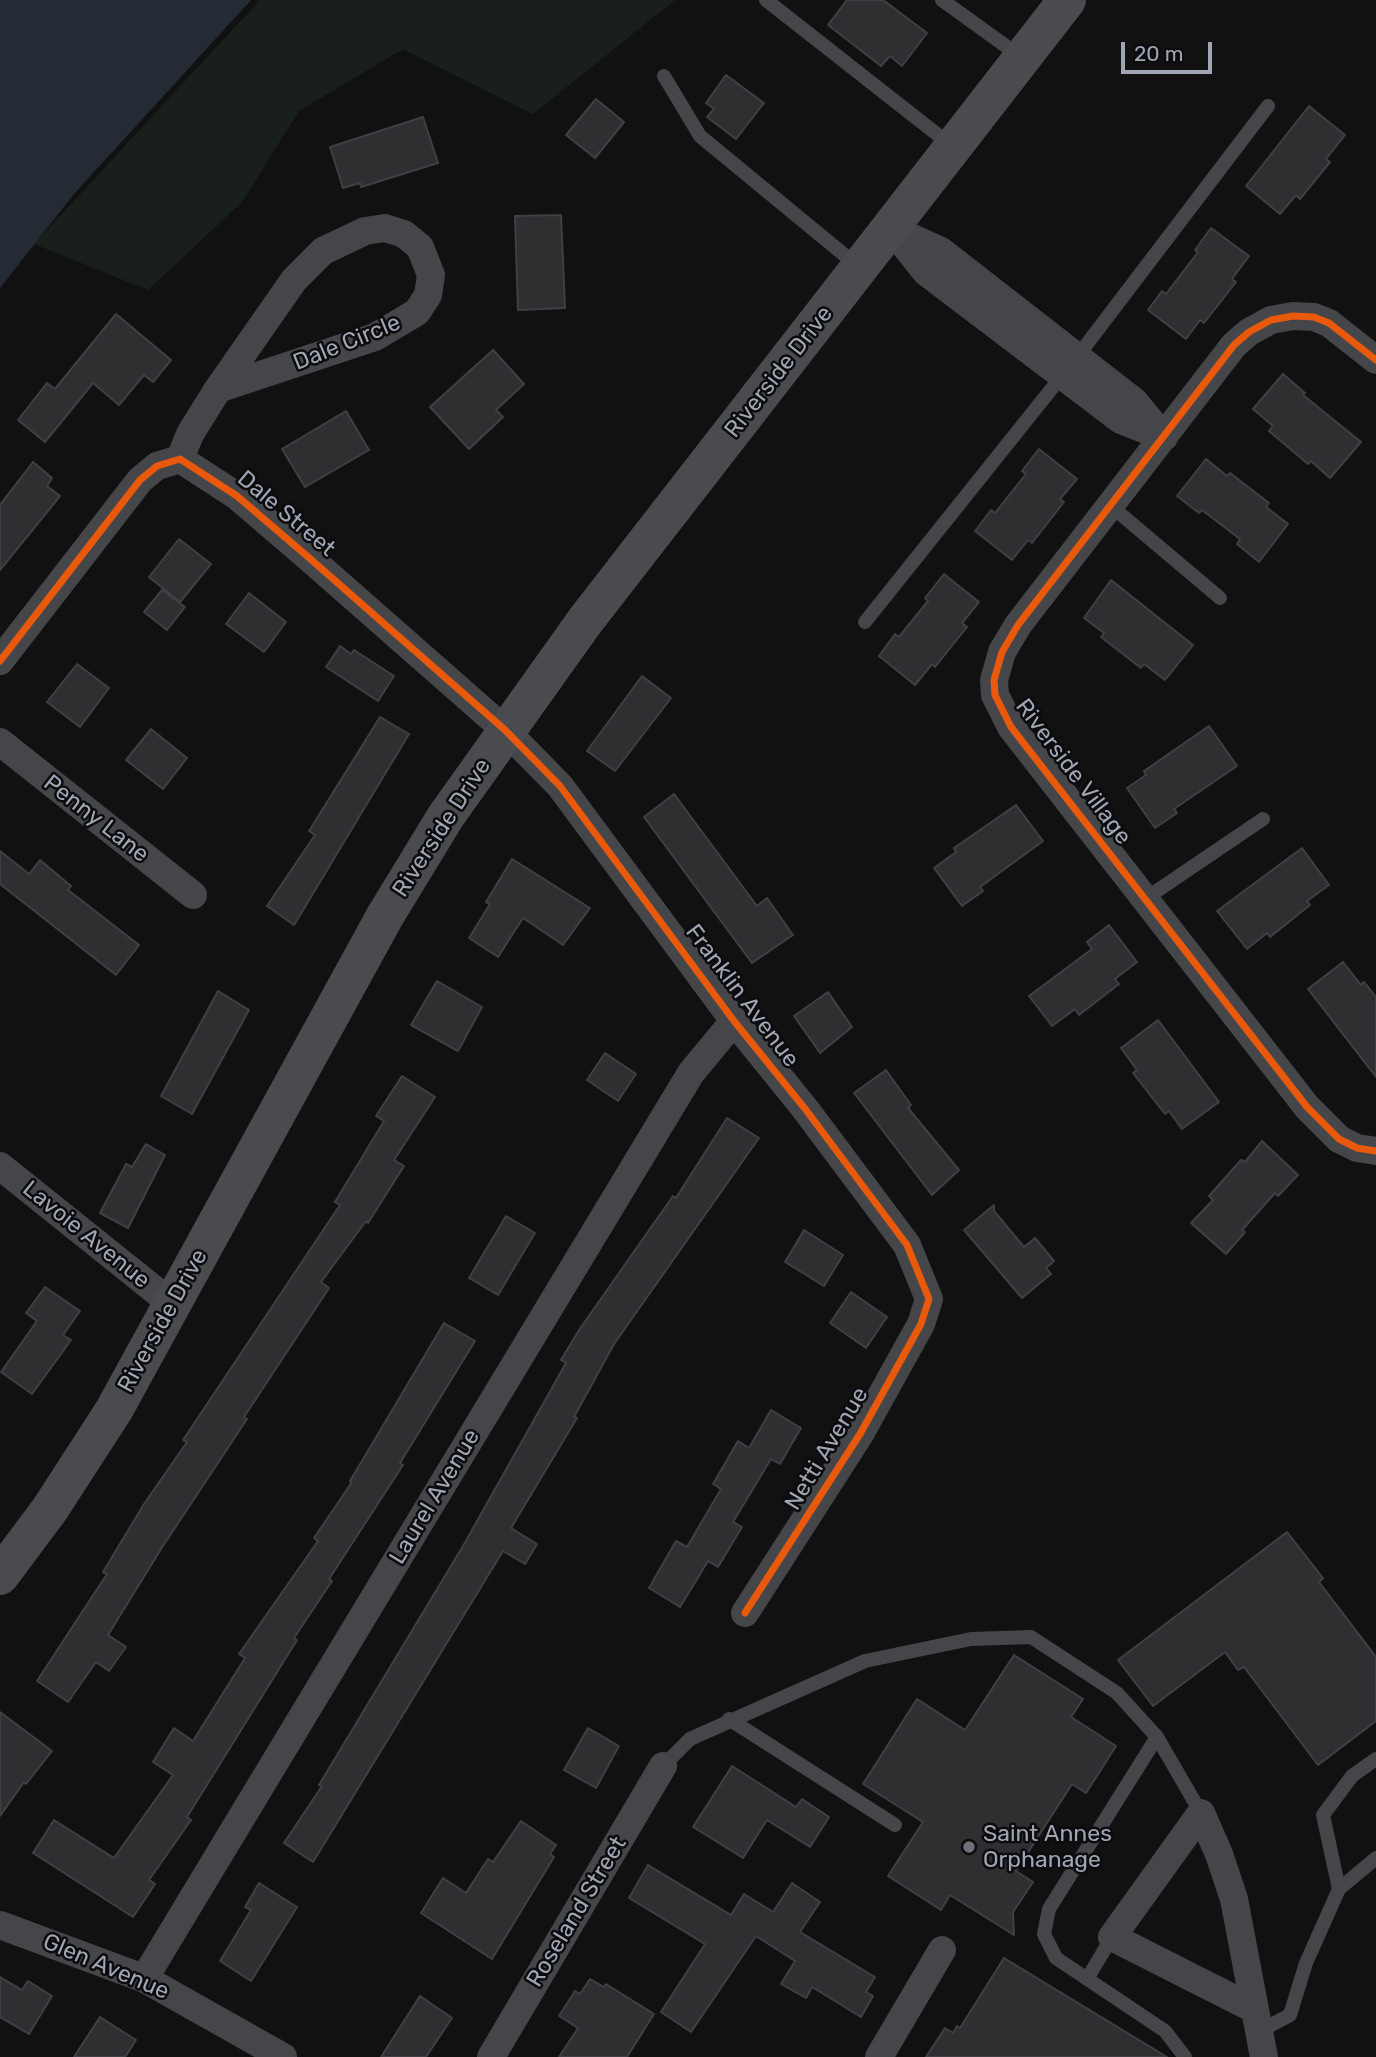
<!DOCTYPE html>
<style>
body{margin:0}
#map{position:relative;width:1376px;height:2057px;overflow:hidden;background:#111;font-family:Rubik,sans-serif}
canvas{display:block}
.scale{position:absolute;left:1121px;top:42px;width:91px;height:32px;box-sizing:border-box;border:4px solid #a0a5b4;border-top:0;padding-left:9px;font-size:21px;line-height:24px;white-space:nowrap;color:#a0a5b4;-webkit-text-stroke:5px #0c0b0d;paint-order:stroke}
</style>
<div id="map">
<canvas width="1376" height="2057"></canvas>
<div class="scale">20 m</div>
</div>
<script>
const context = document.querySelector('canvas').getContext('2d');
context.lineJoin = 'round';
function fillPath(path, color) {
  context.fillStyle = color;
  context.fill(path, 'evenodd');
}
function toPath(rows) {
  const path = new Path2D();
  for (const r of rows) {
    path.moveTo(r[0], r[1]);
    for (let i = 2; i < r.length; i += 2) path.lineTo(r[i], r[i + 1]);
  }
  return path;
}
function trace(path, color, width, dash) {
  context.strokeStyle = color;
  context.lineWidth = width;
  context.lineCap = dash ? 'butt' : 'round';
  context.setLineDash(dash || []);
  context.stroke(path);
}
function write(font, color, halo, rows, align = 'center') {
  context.font = font + ' Rubik,sans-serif';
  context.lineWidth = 5;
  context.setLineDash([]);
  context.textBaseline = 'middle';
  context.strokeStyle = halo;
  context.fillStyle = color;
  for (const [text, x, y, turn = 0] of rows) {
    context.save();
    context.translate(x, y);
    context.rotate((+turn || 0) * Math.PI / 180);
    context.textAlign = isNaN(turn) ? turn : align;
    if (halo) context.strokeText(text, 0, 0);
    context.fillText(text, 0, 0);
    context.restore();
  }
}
fillPath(toPath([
 [260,0,675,0,533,114,403,49,299,111,242,202,148,290,34,244]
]), '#19201b');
fillPath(toPath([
 [0,0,251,0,74,194,0,288]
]), '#242b34');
const building = toPath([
 [847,0,883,0,927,33,902,66,890,56,881,66,828,25,847,0],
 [726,75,764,103,736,139,707,117,714,109,706,103,726,75],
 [596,99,624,122,595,158,566,135,596,99],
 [1309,106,1345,135,1326,159,1330,162,1300,199,1296,195,1280,214,1246,186,1309,106],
 [423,117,438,163,361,187,360,183,343,188,330,147,423,117],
 [561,215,565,308,518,310,515,216,561,215],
 [1211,228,1249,256,1232,279,1236,282,1204,323,1200,320,1186,339,1148,310,1162,291,1166,294,1198,252,1195,250,1211,228],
 [116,314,171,360,153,382,144,375,119,405,93,383,45,442,18,420,47,383,55,389,116,314],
 [493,350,524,384,496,410,503,417,469,449,430,407,493,350],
 [1283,374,1305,393,1303,395,1361,442,1330,478,1311,461,1308,464,1269,431,1273,426,1253,409,1283,374],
 [346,411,369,450,305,487,282,449,346,411],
 [1039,449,1077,479,1060,499,1064,502,1032,543,1028,540,1012,560,975,531,991,510,995,513,1026,474,1022,471,1039,449],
 [1206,459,1227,476,1230,473,1269,503,1266,507,1288,524,1259,562,1237,544,1240,539,1202,510,1199,513,1177,496,1206,459],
 [33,462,52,478,47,486,60,496,0,570,0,505,33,462],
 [179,539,211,564,180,602,149,577,179,539],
 [944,574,979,602,962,623,967,627,935,667,932,664,915,685,879,656,895,634,899,637,928,601,925,598,944,574],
 [1111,580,1193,645,1165,680,1144,664,1141,668,1101,637,1104,633,1084,618,1111,580],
 [162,590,185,607,167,630,144,612,162,590],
 [249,593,286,622,264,652,226,624,249,593],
 [340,646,351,654,354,650,394,676,378,701,326,667,340,646],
 [77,664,109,688,80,727,47,702,77,664],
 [642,676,671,698,615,771,587,751,642,676],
 [380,717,409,734,294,925,267,906,315,835,309,831,380,717],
 [1209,726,1237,766,1174,809,1177,813,1155,828,1127,788,1146,775,1144,771,1209,726],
 [151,729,187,758,163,789,126,760,151,729],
 [674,794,757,906,767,898,793,935,752,963,644,817,674,794],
 [1016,805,1043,841,980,887,983,891,962,906,934,868,956,852,954,848,1016,805],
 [1302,848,1329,885,1307,901,1310,905,1270,937,1267,933,1247,949,1217,911,1302,848],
 [0,851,29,874,40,860,71,886,68,890,139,945,116,975,0,884,0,851],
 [512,859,590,908,563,945,523,918,498,957,469,938,490,904,486,902,512,859],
 [1109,925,1137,962,1115,979,1119,984,1079,1015,1075,1009,1052,1026,1029,996,1092,949,1087,942,1109,925],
 [1343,962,1361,985,1364,982,1376,997,1376,1077,1308,989,1343,962],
 [437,981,482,1007,458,1051,411,1025,437,981],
 [218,991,249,1010,192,1114,161,1096,218,991],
 [828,992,852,1027,820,1053,794,1016,828,992],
 [1158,1020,1219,1102,1182,1129,1169,1111,1165,1114,1133,1073,1137,1070,1121,1048,1158,1020],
 [605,1053,636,1074,618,1101,587,1080,605,1053],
 [886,1070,911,1105,908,1108,959,1170,932,1195,854,1093,886,1070],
 [402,1076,435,1097,394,1160,404,1166,368,1223,366,1221,321,1282,329,1288,244,1417,247,1419,161,1549,108,1635,126,1647,109,1671,96,1662,68,1702,37,1681,107,1574,103,1572,144,1504,187,1442,183,1440,340,1205,335,1202,384,1121,376,1116,402,1076],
 [727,1118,759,1138,614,1344,574,1417,577,1418,511,1528,537,1544,525,1564,503,1551,313,1862,284,1843,322,1786,319,1785,463,1546,566,1363,561,1360,579,1330,673,1196,676,1198,727,1118],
 [1262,1141,1298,1175,1278,1196,1275,1193,1242,1230,1245,1232,1226,1254,1191,1223,1213,1200,1209,1196,1241,1160,1245,1162,1262,1141],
 [146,1144,165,1155,128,1228,100,1213,126,1164,132,1167,146,1144],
 [994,1205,994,1211,1024,1247,1035,1238,1054,1261,1046,1268,1051,1274,1022,1298,964,1230,994,1205],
 [506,1216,535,1233,498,1295,469,1278,506,1216],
 [804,1230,843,1255,824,1286,785,1262,804,1230],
 [45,1287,80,1311,63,1335,71,1340,32,1394,1,1372,37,1321,26,1313,45,1287],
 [851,1292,887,1317,866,1348,830,1323,851,1292],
 [444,1323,475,1341,400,1463,403,1465,329,1579,332,1581,294,1638,297,1640,187,1817,191,1820,149,1880,155,1884,133,1917,33,1853,54,1820,114,1858,173,1775,153,1762,174,1728,193,1741,245,1658,239,1654,318,1541,314,1538,352,1482,350,1481,444,1323],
 [771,1410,801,1428,780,1464,771,1459,733,1522,742,1527,718,1567,708,1561,680,1607,649,1588,676,1541,687,1547,721,1489,713,1484,738,1441,749,1448,771,1410],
 [1287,1532,1323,1578,1319,1582,1376,1657,1376,1721,1318,1765,1244,1667,1238,1670,1225,1652,1153,1706,1118,1660,1287,1532],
 [1014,1655,1083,1699,1071,1717,1116,1746,1086,1793,1072,1784,1016,1871,1033,1882,1013,1912,1014,1935,950,1895,941,1910,888,1876,923,1822,863,1784,917,1699,965,1730,1014,1655],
 [0,1712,52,1751,26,1784,24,1782,0,1816,0,1712],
 [588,1728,619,1746,596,1788,564,1770,588,1728],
 [732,1766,796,1807,802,1799,829,1817,810,1847,767,1820,743,1858,693,1827,732,1766],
 [521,1821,556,1845,550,1854,554,1857,492,1959,421,1913,443,1878,466,1893,488,1859,493,1862,521,1821],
 [648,1865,731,1915,744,1894,773,1912,792,1883,820,1902,800,1932,875,1977,866,1992,873,1996,861,2017,812,1987,806,1998,781,1984,795,1961,756,1936,691,2032,661,2012,705,1944,629,1898,648,1865],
 [259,1883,297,1907,251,1981,220,1961,251,1910,245,1907,259,1883],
 [1004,1958,1167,2057,926,2057,945,2028,953,2033,957,2026,960,2028,1004,1958],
 [0,1977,22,1990,28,1981,52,1996,29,2034,0,2017,0,1977],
 [590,1979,604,1987,606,1984,654,2014,627,2057,559,2057,578,2028,559,2016,575,1991,580,1994,590,1979],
 [420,1996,452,2018,426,2057,381,2057,420,1996],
 [100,2017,136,2040,125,2057,74,2057,100,2017]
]);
fillPath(building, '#2f2f31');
trace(building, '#3f4045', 2);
trace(toPath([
 [766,0,952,146],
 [942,0,1021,57],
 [664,76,700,136,859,267],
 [1111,506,1220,598],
 [865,622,1077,357,1268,106],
 [1145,899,1263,819],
 [729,1719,895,1825],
 [1157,1737,1049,1909,1044,1934,1056,1958,1165,2031,1185,2057],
 [663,1766,690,1739,865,1661,971,1639,1031,1637,1117,1693,1157,1737,1201,1813],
 [1339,1889,1323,1815,1352,1776,1376,1759],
 [1087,1979,1112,1937],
 [1258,2032,1290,2015,1306,1963,1339,1889,1376,1858]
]), '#45464a', 14);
trace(toPath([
 [891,228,926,272,1121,420,1164,437],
 [897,231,941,251,1135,402,1162,435],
 [1376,360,1329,323,1314,317,1293,316,1271,320,1249,332,1234,345,1018,625,1002,652,994,680,995,695,1011,727,1307,1107,1339,1139,1357,1148,1376,1151],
 [180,459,190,434,218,389,375,337,417,312,428,295,431,275,420,247,404,234,385,228,365,231,323,251,294,280,218,389],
 [0,661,140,480,157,466,180,459,237,496,307,556,505,730,560,786,734,1021,806,1110,907,1245,929,1299,921,1324,860,1434,745,1613],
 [0,742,193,895],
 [0,1166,171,1303],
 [0,1925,143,1978,283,2057],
 [144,1979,691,1073,734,1021],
 [1252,2008,1112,1937,1201,1813,1219,1854,1234,1899,1264,2057],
 [491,2057,663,1766],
 [879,2057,942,1950]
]), '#45464a', 28);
trace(toPath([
 [0,1576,50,1509,114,1410,385,916,446,816,585,621,1067,0]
]), '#494b4f', 38);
trace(toPath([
 [1376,360,1329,323,1314,317,1293,316,1271,320,1249,332,1234,345,1018,625,1002,652,994,680,995,695,1011,727,1307,1107,1339,1139,1357,1148,1376,1151],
 [0,661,140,480,157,466,180,459,237,496,307,556,505,730,560,786,734,1021,806,1110,907,1245,929,1299,921,1324,860,1434,745,1613]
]), '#e8590c', 7);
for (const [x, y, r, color] of [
 [969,1847,7,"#6e717b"]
]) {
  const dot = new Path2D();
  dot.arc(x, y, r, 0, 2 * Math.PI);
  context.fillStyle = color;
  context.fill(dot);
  trace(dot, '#0c0b0d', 2.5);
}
write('23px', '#a0a5b4', '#0c0b0d', [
 ["Dale Circle",347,343,-22],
 ["Riverside Drive",779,372,-52],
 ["Dale Street",286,514,40],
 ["Riverside Village",1073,772,53],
 ["Penny Lane",96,819,38],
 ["Riverside Drive",442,828,-57],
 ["Franklin Avenue",742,996,53],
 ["Lavoie Avenue",86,1235,39],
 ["Riverside Drive",163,1321,-61],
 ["Netti Avenue",827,1449,-59],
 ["Laurel Avenue",435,1497,-59],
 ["Roseland Street",577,1912,-59],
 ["Glen Avenue",106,1967,23]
]);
write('23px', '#a0a5b4', '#0c0b0d', [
 ["Saint Annes",983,1834],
 ["Orphanage",983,1860]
], 'left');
</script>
